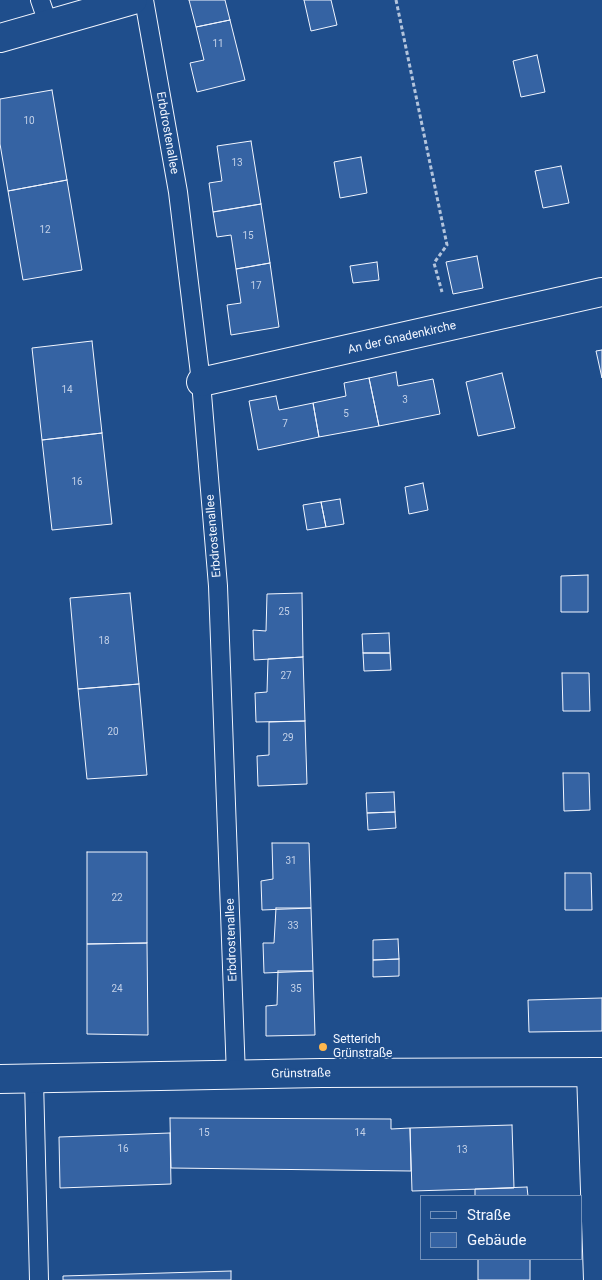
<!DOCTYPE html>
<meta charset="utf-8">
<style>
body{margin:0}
#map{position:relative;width:602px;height:1280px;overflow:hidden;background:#1f4e8c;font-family:Roboto,sans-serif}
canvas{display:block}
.legend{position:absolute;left:420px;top:1195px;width:162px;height:65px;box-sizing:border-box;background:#1f4e8c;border:1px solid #7391ba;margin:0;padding:6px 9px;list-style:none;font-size:15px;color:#f2f6ff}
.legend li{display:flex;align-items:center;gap:10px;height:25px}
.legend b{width:25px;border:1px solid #7391ba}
</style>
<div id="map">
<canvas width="602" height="1280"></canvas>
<ul class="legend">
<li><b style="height:6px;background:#1f4e8c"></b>Straße</li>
<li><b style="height:14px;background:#3563a3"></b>Gebäude</li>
</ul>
</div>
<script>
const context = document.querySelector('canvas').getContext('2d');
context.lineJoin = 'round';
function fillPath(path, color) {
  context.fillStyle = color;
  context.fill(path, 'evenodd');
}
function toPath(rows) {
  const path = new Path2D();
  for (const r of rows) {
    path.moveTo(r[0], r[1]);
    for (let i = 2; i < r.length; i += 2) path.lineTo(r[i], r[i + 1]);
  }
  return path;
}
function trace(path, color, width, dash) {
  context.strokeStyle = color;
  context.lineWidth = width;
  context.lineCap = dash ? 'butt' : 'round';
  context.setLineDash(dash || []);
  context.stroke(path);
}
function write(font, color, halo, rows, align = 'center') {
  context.font = font + ' Roboto,sans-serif';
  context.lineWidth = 4;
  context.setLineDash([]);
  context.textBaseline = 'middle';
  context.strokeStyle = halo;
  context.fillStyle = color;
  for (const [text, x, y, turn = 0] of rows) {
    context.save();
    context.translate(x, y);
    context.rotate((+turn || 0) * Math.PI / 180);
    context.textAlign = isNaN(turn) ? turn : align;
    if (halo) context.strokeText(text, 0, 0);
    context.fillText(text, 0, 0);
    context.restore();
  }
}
const building = toPath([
 [189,0,225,0,230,20,196,27,189,0],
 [304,0,331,0,337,25,311,31,304,0],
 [230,20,245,80,197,92,190,63,204,60,196,27,230,20],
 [537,55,545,92,521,97,513,61,537,55],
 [52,90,67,180,8,191,0,144,0,99,52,90],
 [251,141,261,204,213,212,209,183,222,181,217,146,251,141],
 [361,157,367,193,340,198,334,162,361,157],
 [561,166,569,203,543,208,535,171,561,166],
 [67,180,82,270,23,280,8,191,67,180],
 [261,204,270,263,236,269,231,235,217,237,213,212,261,204],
 [477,256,483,288,453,294,446,262,477,256],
 [377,262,379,280,353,283,350,266,377,262],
 [270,263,279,327,231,335,227,305,241,303,236,269,270,263],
 [92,341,102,433,42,440,32,348,92,341],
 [602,350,602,378,596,351,602,350],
 [396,372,398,386,433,379,440,414,379,426,369,378,396,372],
 [502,373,515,428,478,436,466,382,502,373],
 [369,378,379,426,319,437,313,403,346,396,344,383,369,378],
 [276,396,279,410,313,403,319,437,258,450,249,401,276,396],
 [102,433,112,524,52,530,42,440,102,433],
 [423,483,428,510,409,514,405,487,423,483],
 [340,499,344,524,326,527,321,502,340,499],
 [321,502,326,527,307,530,303,505,321,502],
 [588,575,588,612,561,612,561,576,588,575],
 [130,593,139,684,78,689,70,598,130,593],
 [302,593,303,657,254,660,253,630,266,631,267,594,302,593],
 [389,633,390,653,363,653,362,634,389,633],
 [363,653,390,653,391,670,364,671,363,653],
 [303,657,305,721,256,722,255,693,267,692,268,659,303,657],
 [562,673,589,673,590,711,563,711,562,673],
 [139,684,147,775,87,779,78,689,139,684],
 [305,721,307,784,258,786,257,756,269,755,269,722,305,721],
 [563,773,589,773,590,810,564,811,563,773],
 [394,792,395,812,367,813,366,793,394,792],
 [395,812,396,828,368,830,367,813,395,812],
 [272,843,309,843,311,908,262,910,261,881,273,879,272,843],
 [87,852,147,852,147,943,87,944,87,852],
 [565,873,591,873,592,910,565,910,565,873],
 [276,908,311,908,313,971,264,973,263,943,274,943,276,908],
 [398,939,399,959,373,960,373,940,398,939],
 [147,943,148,1035,87,1034,87,944,147,943],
 [399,959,399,976,373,977,373,960,399,959],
 [278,971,313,971,315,1035,266,1036,266,1006,277,1005,278,971],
 [602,998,602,1031,529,1032,528,1000,602,998],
 [170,1118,391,1119,391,1129,410,1128,411,1171,171,1168,170,1118],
 [512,1125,514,1188,412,1191,410,1128,512,1125],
 [170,1133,171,1184,60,1188,59,1137,170,1133],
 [527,1187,528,1196,475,1196,475,1189,527,1187],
 [478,1259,530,1259,530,1280,478,1280,478,1259],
 [231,1271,231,1280,63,1280,63,1276,231,1271]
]);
fillPath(building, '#3563a3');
trace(building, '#f2f6ff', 1);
const service = toPath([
 [40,0,48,23],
 [144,0,178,192,201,382,218,586,236,1076],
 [34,1080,39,1280]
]);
const minor = toPath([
 [0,38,133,0],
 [201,382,602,292],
 [591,1072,598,1280],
 [0,1079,321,1073,602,1072]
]);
trace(service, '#f2f6ff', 20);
trace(minor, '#f2f6ff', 30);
trace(toPath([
 [396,0,447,245,434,263,442,292]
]), '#b3c4dc', 3, [4, 2.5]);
trace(service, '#1f4e8c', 18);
trace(minor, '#1f4e8c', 28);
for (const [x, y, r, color] of [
 [323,1047,5,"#ffb74d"]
]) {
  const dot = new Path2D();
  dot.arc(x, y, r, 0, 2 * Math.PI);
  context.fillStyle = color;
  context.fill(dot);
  trace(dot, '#1f4e8c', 2);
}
write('10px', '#c3d1e8', null, [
 ["11",218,44],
 ["10",29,121],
 ["13",237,163],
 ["12",45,230],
 ["15",248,236],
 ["17",256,286],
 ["14",67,390],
 ["3",405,400],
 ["5",346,414],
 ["7",285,424],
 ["16",77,482],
 ["25",284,612],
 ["18",104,641],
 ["27",286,676],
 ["20",113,732],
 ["29",288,738],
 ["31",291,861],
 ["22",117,898],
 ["33",293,926],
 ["24",117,989],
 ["35",296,989],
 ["15",204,1133],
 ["14",360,1133],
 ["16",123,1149],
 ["13",462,1150]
]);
write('12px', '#f2f6ff', '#1f4e8c', [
 ["Erbdrostenallee",167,133,80],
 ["An der Gnadenkirche",402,338,-13],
 ["Erbdrostenallee",214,536,-95],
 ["Erbdrostenallee",232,940,-92],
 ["Grünstraße",301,1074,-1]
]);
write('12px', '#f2f6ff', '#1f4e8c', [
 ["Setterich",333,1040],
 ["Grünstraße",333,1054]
], 'left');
</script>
